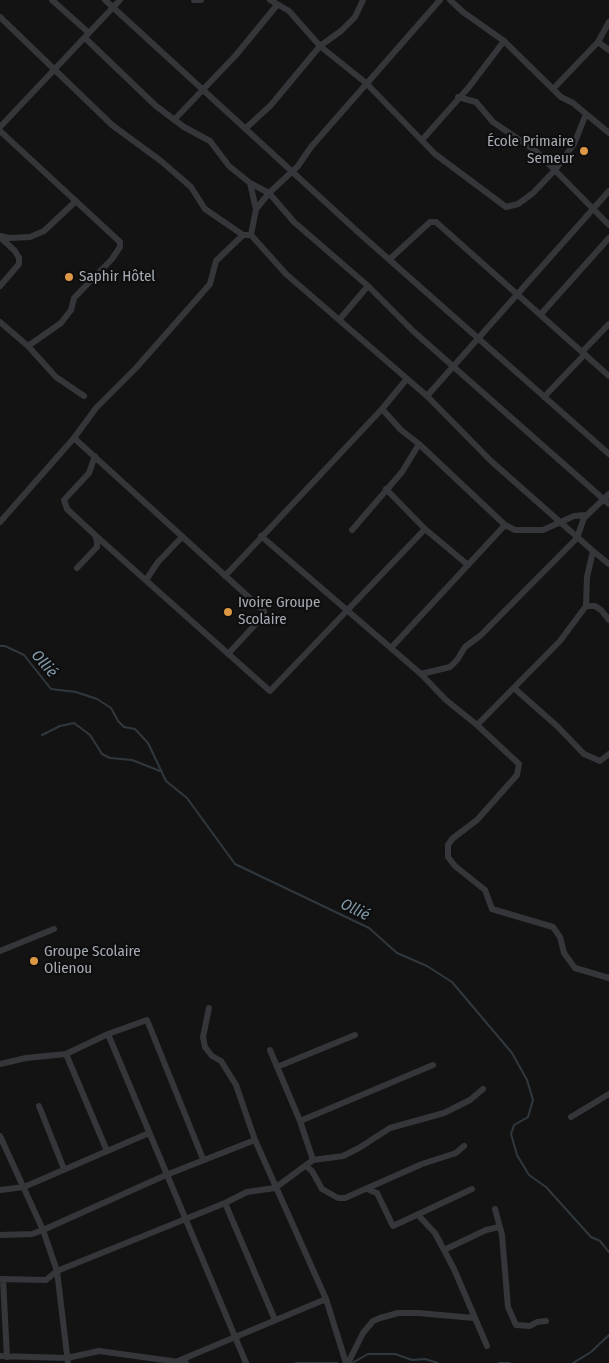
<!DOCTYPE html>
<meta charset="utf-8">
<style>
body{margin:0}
canvas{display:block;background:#131314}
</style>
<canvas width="609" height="1363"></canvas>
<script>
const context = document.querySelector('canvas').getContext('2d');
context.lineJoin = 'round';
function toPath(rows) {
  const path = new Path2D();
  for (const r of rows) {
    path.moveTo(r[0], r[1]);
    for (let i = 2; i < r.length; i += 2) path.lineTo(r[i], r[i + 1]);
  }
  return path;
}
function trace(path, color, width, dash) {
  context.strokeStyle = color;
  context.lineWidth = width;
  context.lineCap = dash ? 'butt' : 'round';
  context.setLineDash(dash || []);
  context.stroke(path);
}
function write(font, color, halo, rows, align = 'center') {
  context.font = font + ' "Fira Sans Condensed",sans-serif';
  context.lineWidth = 4.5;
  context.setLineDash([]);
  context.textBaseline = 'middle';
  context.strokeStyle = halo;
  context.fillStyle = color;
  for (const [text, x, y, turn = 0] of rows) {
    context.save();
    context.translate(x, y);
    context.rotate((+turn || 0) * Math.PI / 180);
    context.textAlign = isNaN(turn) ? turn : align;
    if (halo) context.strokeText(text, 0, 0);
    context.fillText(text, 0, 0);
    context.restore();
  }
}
trace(toPath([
 [0,646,5,646,24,655,51,689,76,692,97,699,111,708,118,721,124,727,135,729,148,743,166,781,187,798,235,864,369,928,397,953,427,966,452,982,512,1053,527,1080,533,1100,528,1117,514,1125,511,1134,517,1155,529,1175,546,1187,591,1237,600,1241,609,1252],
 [42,735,60,726,74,723,90,735,102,754,110,758,132,760,160,771],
 [296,1363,337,1363],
 [352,1363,368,1354,395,1354,412,1360,425,1359,438,1363],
 [499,1363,510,1363],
 [573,1363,591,1352,609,1335]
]), '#30383d', 2);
trace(toPath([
 [52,0,89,33],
 [105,0,358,232,609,454],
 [194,0,201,0],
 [363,0,355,17,341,31,320,46,366,83,435,154,506,207,518,204,533,193,555,170,574,144,586,114],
 [450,0,463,12,504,41,561,97,573,103,609,133],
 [0,17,112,125,161,161,191,187,205,209,243,235],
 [85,38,156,106,184,127,210,141,229,166,250,183,256,209],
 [598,42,609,22],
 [553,89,598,42,609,50],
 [458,97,476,102,493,122,536,151,609,225],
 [174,120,236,55,277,5],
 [0,127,120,0],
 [246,128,271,105,320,46,289,11,270,0],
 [0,131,120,242,120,247,112,259,74,298,71,310,61,323,28,346],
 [422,140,469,87,504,41],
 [250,183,269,193,294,222,368,286,413,331,609,504],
 [251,235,256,209,269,193,298,166,311,147,440,0],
 [0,236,9,238,30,237,44,231,76,201],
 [391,258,430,222,436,222,609,376],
 [0,286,19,264,19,258,15,251,1,238],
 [541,314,609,238],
 [339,320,368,286],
 [0,322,28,346,56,377,84,396],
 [582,352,609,324],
 [427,396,609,191],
 [544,397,585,354],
 [74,438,264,611,264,615,228,654],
 [419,444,505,525,515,530,543,530,574,516,587,515],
 [386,489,425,529],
 [0,522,74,438,96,408,136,368,210,284,216,261,243,235,251,235,286,274,427,396,491,461,593,551,587,577,586,606,560,641,477,725],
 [352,530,402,472,419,444,401,430,382,409],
 [95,535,270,691,425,529,468,565],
 [261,536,421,674,446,700,477,725,519,764,517,775,477,820,452,839,448,845,448,857,455,866,485,890,492,909,553,927,560,937,564,953,575,968,609,978],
 [593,551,609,564],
 [77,568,97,547,97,541,95,535,67,509,64,500,89,473,95,456],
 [225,576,382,409,406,380],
 [146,580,158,562,182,537],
 [586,606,595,606,601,610,609,620],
 [391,648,505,525],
 [421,674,450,667,457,660,465,647,481,635,577,538,584,518,609,494],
 [514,688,557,726,584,754,600,761,609,754],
 [0,951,54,929],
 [209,1008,203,1037,205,1047,212,1056,221,1061,236,1085,255,1140,326,1299,346,1363],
 [108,1034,246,1363],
 [270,1050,300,1121,313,1160],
 [66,1054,107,1151],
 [0,1064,26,1058,66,1054,108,1034,147,1020,203,1159],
 [277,1067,355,1035],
 [39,1106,64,1169],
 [571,1117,609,1094],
 [300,1121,433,1065],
 [0,1136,43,1230,57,1271,68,1363],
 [306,1166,312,1171,322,1189,338,1198,345,1198,422,1164,456,1153,464,1146],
 [0,1190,24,1187,149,1133],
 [369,1190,377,1193,393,1226,472,1189],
 [225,1203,275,1320],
 [495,1209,502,1235,508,1307,516,1325,530,1326,537,1322,546,1321],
 [418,1215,435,1233,454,1269,487,1346],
 [0,1235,32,1234,43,1230,166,1175,255,1140],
 [444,1250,486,1230,499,1227],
 [0,1279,46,1280,57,1271,225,1203,247,1192,275,1188,313,1160,343,1156,359,1148,390,1128,444,1113,470,1100,483,1089],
 [3,1279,7,1357],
 [0,1356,67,1358,99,1351,186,1363],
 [178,1361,326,1299],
 [348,1363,363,1333,373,1321,380,1318,398,1313,418,1313,474,1318]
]), '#343639', 6);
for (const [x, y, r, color] of [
 [584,151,5,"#dc9844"],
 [69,277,5,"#dc9844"],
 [228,612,5,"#dc9844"],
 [34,961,5,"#dc9844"]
]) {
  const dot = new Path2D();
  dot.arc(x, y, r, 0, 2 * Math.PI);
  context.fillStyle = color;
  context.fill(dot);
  trace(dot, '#0e0e0f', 2);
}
write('15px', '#a6abb3', '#0e0e0f', [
 ["École Primaire",574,142,"right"],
 ["Semeur",574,159,"right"],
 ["Saphir Hôtel",79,277],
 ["Ivoire Groupe",238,603],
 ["Scolaire",238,620],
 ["Groupe Scolaire",44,952],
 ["Olienou",44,969]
], 'left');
write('italic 16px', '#819baa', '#0e0e0f', [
 ["Ollié",44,664,49],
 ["Ollié",355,910,27]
]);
</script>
